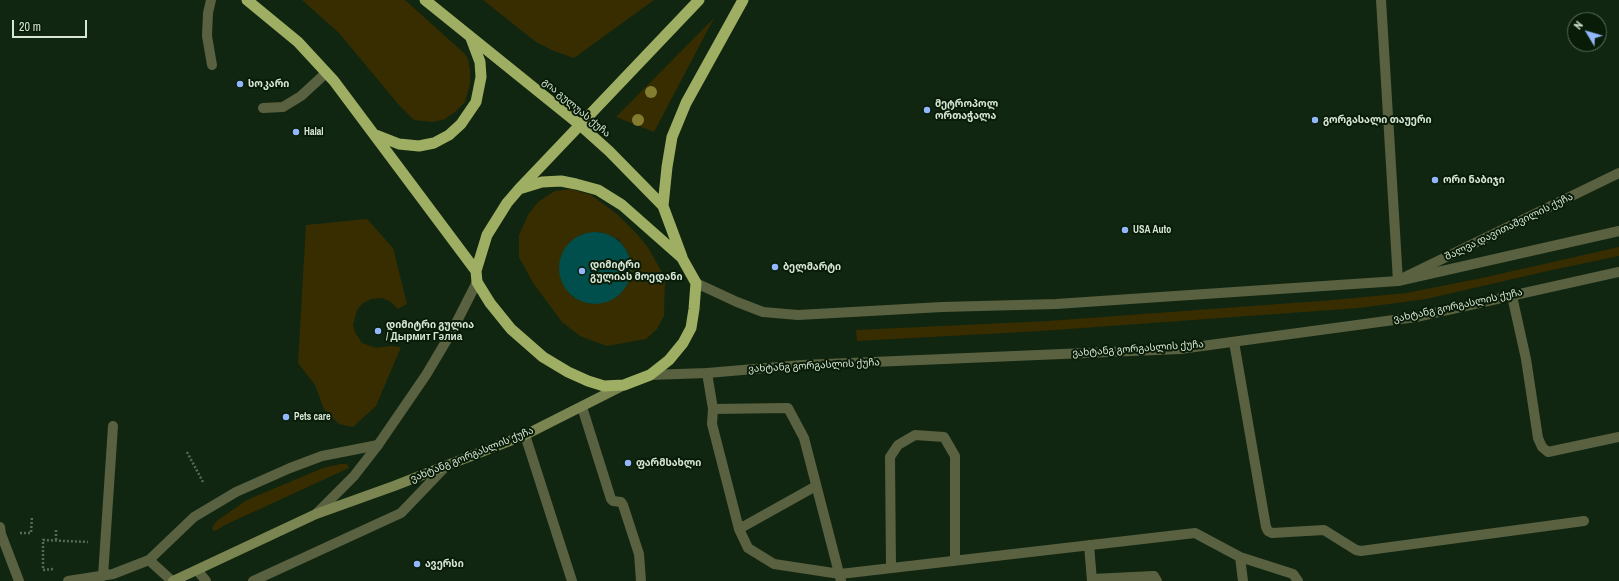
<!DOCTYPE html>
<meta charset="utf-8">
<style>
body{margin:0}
#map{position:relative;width:1619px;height:581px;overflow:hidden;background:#112610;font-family:"Archivo Narrow",sans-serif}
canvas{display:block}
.north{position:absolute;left:1567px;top:12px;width:40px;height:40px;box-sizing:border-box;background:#081c07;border:1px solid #5b6c5a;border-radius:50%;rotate:308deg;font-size:11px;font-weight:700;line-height:16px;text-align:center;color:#d7e5d6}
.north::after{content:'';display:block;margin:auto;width:14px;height:18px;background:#92b7fd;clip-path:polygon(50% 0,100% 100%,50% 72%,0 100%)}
.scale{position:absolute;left:12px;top:20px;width:75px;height:18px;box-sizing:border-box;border:2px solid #d7e5d6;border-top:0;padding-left:5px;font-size:12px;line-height:14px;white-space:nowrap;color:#d7e5d6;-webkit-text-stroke:3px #081c07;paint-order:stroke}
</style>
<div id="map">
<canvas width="1619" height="581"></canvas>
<div class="north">N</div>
<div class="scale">20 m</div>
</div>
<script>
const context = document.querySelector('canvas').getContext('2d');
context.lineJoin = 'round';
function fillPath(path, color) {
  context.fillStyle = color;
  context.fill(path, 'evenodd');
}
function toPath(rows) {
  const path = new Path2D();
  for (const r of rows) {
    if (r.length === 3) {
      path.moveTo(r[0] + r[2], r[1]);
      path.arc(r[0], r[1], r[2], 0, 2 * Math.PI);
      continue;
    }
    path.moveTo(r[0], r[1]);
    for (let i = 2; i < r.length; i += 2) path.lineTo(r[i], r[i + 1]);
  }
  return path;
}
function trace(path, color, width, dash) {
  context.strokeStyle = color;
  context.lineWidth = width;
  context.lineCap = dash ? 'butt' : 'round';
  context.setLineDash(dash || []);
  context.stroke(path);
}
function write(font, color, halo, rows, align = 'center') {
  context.font = font + ' "Archivo Narrow","Noto Sans Georgian",sans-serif';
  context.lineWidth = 4;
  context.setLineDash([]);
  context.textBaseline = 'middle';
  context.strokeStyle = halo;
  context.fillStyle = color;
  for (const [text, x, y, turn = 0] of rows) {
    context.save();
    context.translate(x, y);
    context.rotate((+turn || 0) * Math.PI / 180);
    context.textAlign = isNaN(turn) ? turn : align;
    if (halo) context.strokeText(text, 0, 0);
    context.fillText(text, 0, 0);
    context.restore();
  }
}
fillPath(toPath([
 [302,0,405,0,465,54,468,59,470,70,470,84,465,102,456,111,445,119,433,122,414,120,399,105,339,33],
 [483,0,654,0,574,58,554,51,536,42],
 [714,18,654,132,616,117],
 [571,189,591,195,617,214,637,234,649,249,665,278,664,316,657,329,646,339,607,346,580,336,562,322,533,283,519,257,519,235,528,215,538,202,555,191],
 [600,232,618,239,629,254,590,304,573,297,562,282,567,246,582,234],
 [367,219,393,248,407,304,398,309,391,302,382,298,371,299,362,304,357,310,353,325,355,332,362,343,376,348,390,346,401,347,376,406,353,427,339,424,324,409,315,385,298,363,306,225],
 [1619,247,1619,256,1552,270,1426,299,1359,308,1041,331,857,341,856,330,1048,321,1333,300,1406,293,1482,278],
 [340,464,347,464,349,468,225,525,215,531,212,530,213,526,218,520,247,500,323,468]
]), '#372d00');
fillPath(toPath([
 [595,268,36]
]), '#004f4c');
trace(toPath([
 [187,452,203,482],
 [20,533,31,533,32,516],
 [56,540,56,530],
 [53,569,43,570,43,540,88,542]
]), '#586a57', 2.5, [2, 2]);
trace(toPath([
 [211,0,208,13,207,36,212,65],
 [1381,0,1398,281],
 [263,108,283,107,301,96,326,73],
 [1512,296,1526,359,1538,438,1542,447,1548,452,1619,437],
 [1234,342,1266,527,1268,531,1272,533,1324,530,1356,550,1361,551,1584,521],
 [707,373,713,409,712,424,739,529,748,548,774,564,840,574,1195,533,1240,557,1293,574,1298,581],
 [582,407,611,499,613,501,621,502,623,505,639,554,641,581],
 [713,409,788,408,804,438,841,581],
 [525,435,572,581],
 [0,527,1,534,19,581],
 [739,529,816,486],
 [1089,545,1092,581],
 [1240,557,1243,581],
 [149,560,172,581],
 [891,568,890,457,898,445,915,435,944,437,955,456,955,561],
 [103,576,113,426],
 [1092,579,1154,576,1157,581],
 [68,581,113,574,149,560,194,517,236,492,290,468,322,456,378,445],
 [253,581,401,513,447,465]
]), '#596141', 10);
trace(toPath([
 [1405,277,1619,173],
 [316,514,354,476,378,445,426,375,451,333,477,282],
 [197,570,206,581]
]), '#596141', 10);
trace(toPath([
 [696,283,737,302,763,312,798,315,942,307,1056,304,1398,281,1619,231],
 [650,375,707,373,802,365,1180,349,1416,317,1619,272]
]), '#596141', 10);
trace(toPath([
 [173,581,316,514,394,486,525,435,624,385]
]), '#7a8551', 10);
trace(toPath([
 [247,0,298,42,334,81,476,271],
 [425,0,580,125,609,151,663,206,682,257],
 [376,135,399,144,419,146,434,143,449,135,461,124,476,102,481,77,480,62,471,38],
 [519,189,542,182,561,181,576,184,598,190,622,205,682,258,696,283,694,309,691,328,683,343,669,360,650,375,624,385,604,386,588,381,568,372,543,357,511,329,490,303,477,282,476,271,487,235,507,203,519,189,699,0],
 [663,206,667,167,672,137,686,103,743,0]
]), '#9eae62', 11);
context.fillStyle = '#847d30';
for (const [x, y] of [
 [651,92],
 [638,120]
]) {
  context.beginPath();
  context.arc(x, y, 6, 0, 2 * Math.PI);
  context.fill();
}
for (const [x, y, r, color] of [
 [240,84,4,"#92b7fd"],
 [927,110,4,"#92b7fd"],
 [1315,120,4,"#92b7fd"],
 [296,132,4,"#92b7fd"],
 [1435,180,4,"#92b7fd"],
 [1125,230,4,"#92b7fd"],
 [775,267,4,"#92b7fd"],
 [582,271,4,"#92b7fd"],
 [378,331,4,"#92b7fd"],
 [286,417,4,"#92b7fd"],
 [628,463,4,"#92b7fd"],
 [417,564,4,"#92b7fd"]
]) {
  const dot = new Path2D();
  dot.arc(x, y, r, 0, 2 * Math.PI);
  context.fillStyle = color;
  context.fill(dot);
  trace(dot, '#081c07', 1.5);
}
write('bold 10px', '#d7e5d6', '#081c07', [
 ["სოკარი",248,84],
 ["მეტროპოლ",935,104],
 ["ორთაჭალა",935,116],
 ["გორგასალი თაუერი",1323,120],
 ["Halal",304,132],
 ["ორი ნაბიჯი",1443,180],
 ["USA Auto",1133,230],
 ["დიმიტრი",590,265],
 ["გულიას მოედანი",590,277],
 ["ბელმარტი",783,267],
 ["დიმიტრი გულია",386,325],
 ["/ Дырмит Гәлиа",386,337],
 ["Pets care",294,417],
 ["ფარმსახლი",636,463],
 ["ავერსი",425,564]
], 'left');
write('10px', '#d7e5d6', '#081c07', [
 ["გია გულუას ქუჩა",576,108,40],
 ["შალვა დავითაშვილის ქუჩა",1509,227,-26],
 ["ვახტანგ გორგასლის ქუჩა",1458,306,-12],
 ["ვახტანგ გორგასლის ქუჩა",1138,349,-4],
 ["ვახტანგ გორგასლის ქუჩა",814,366,-3],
 ["ვახტანგ გორგასლის ქუჩა",472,455,-22]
]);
</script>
